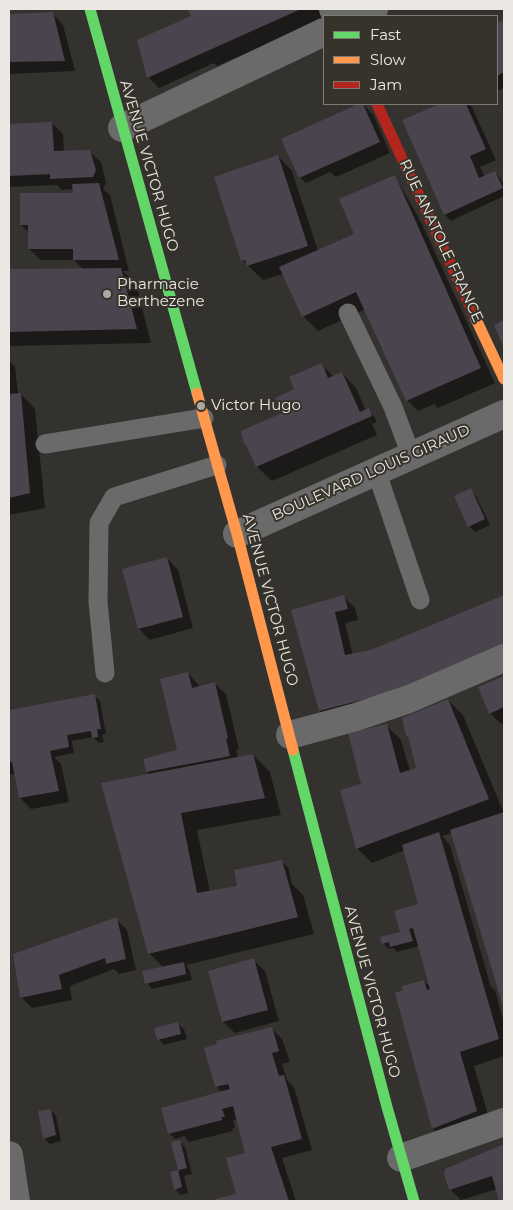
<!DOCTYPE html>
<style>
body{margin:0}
#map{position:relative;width:513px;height:1210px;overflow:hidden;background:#33322e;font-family:Montserrat,sans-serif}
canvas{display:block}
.frame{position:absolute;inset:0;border:10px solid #ebe8e3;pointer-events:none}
.legend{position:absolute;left:323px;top:15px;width:175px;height:90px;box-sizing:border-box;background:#36332b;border:1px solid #7e7b75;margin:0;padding:6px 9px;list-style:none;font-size:15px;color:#ebe8e3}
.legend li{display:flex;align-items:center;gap:10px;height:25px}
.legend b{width:25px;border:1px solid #7e7b75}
</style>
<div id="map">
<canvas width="513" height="1210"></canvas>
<div class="frame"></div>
<ul class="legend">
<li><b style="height:6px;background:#63d668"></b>Fast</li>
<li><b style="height:6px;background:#ff974d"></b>Slow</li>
<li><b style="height:6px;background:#b3261e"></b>Jam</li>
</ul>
</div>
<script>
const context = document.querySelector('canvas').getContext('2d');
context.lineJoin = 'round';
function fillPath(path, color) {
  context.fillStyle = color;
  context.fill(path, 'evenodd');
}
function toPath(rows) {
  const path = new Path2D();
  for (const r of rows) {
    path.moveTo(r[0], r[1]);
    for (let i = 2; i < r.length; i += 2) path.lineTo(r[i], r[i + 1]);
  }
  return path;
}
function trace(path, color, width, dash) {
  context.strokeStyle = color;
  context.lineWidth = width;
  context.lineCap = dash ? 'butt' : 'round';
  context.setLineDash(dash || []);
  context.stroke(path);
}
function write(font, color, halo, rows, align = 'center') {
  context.font = font + ' Montserrat,sans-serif';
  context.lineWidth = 4;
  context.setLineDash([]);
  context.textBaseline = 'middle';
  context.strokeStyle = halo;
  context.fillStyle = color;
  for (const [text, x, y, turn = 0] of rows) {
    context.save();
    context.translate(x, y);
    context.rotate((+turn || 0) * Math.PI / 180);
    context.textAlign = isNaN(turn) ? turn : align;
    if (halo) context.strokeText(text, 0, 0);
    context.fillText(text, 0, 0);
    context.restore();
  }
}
fillPath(toPath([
 [189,9,326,9,324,19,217,66,214,63,159,88,148,77,192,17],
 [52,13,63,25,75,71,9,74,9,15],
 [504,21,504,88,497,91,497,24],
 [362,104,373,114,390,153,336,177,330,172,306,183,300,178,282,140],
 [442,104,469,104,472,107,496,160,480,167,485,178,495,173,501,179,504,186,504,196,451,221,445,215,404,121],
 [52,123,63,134,64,152,89,151,101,162,106,182,103,189,110,195,129,271,123,271,136,284,151,343,9,346,9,271,84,270,74,260,41,260,29,249,29,231,27,231,21,225,74,195,74,189,62,190,57,185,9,187,9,125],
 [278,156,292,171,318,251,355,235,395,176,421,222,495,383,438,408,434,404,418,411,407,400,366,309,318,331,303,316,283,274,263,280,242,260],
 [9,361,15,367,18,394,21,394,35,409,45,508,9,515],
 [322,365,334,377,342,373,356,388,366,411,368,410,374,416,377,422,372,424,377,435,272,481,257,467,249,448,283,414,297,390],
 [471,490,476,496,490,525,475,532,469,526],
 [167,558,178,570,193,628,150,640,139,629],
 [504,596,504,665,331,722,320,711,293,611,344,597,355,608,358,620,345,623,353,655,372,651],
 [188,673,200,687,214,683,226,694,239,749,236,750,238,758,253,755,270,772,281,815,197,830,210,892,238,887,282,862,288,867,292,884,303,895,314,934,186,965,189,969,192,980,152,989,147,983,163,967,149,953,150,775,147,772,179,751],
 [504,677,504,723,501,724,490,713,479,687],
 [94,695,100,701,106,734,102,735,104,742,99,743,93,737,72,741,74,753,54,757,61,764,69,802,31,809,20,798,15,774,9,775,9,711],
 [448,700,463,715,504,813,504,1007,452,833,442,836,450,845,491,987,495,990,504,1023,504,1056,474,1066,491,1125,448,1143,433,1129,397,993,424,981,431,988,419,946,397,952,393,948,389,949,383,943,401,933,421,909,405,850,372,863,357,848,363,785,387,726,401,740,410,771,418,769,410,738,407,735],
 [116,919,127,930,136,970,119,974,114,969,70,986,72,1000,32,1008,21,997],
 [253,960,265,971,279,1021,235,1033,223,1022,210,972],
 [178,1024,184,1029,187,1039,164,1045,159,1039],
 [271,1028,282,1039,290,1062,282,1064,287,1080,294,1087,312,1150,282,1158,296,1201,217,1201,237,1195,246,1154,237,1119,233,1120,235,1128,232,1128,233,1131,189,1142,184,1136,175,1139,169,1133,222,1093,217,1087,206,1049],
 [51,1110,56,1116,61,1141,50,1144,44,1138],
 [179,1141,185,1147,192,1174,184,1176,188,1193,181,1195,175,1189,171,1173,180,1171,172,1143],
 [504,1145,504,1201,500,1201,497,1189,461,1200,450,1189,454,1165]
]), '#0007');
fillPath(toPath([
 [187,9,301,9,147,78,137,40,191,16],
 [53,12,65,61,9,62,9,14],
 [504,19,504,72,497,76,497,23],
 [358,104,363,104,380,142,299,178,281,139],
 [439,104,466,104,486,149,470,156,479,178,495,171,503,188,444,215,402,120],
 [52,122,54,151,90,150,96,170,93,177,50,179,50,174,9,176,9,124],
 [278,155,308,246,247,266,245,260,241,261,214,177],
 [395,175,481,368,406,401,356,292,302,317,279,267,354,234,339,199],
 [99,183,119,260,73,260,73,249,28,249,28,225,20,225,20,193,73,193,72,184],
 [121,268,137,329,9,332,9,269],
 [504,320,504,348,494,325],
 [322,363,328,378,342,372,360,412,369,408,372,416,256,467,246,445,244,444,241,431,282,413,275,398,294,389,289,377],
 [21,393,30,493,9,498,9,394],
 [471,488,485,519,468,527,454,496],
 [167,557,183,617,138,629,122,569],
 [344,595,348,609,335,612,345,655,371,650,504,595,504,644,385,694,319,711,291,610],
 [188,672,192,688,215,682,228,738,226,739,230,756,146,772,143,759,177,750,160,679],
 [504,676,504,707,489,714,478,687],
 [95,694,101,729,97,729,98,737,92,738,91,731,67,735,69,747,50,751,59,791,19,798,12,762,9,762,9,710],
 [448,699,489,799,356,849,340,790,361,784,348,733,387,724,400,773,416,768,408,736,406,736,402,718],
 [253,754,265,798,181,813,197,893,237,886,234,870,282,860,298,917,148,954,101,783],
 [504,812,504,1010,450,830],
 [439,832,499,1039,460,1052,477,1111,432,1129,395,993,403,990,402,986,424,980,427,990,430,989,413,928,409,929,413,941,390,947,389,942,382,944,380,937,400,932,394,911,418,904,402,845],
 [117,917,126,959,106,964,105,958,59,975,62,989,20,998,13,954],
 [254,958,268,1010,222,1022,208,971],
 [184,962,186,974,145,984,142,971],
 [178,1022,181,1034,157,1040,154,1028],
 [272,1027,279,1051,272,1053,279,1076,284,1075,302,1139,271,1147,289,1201,216,1201,215,1199,236,1194,226,1158,245,1153,233,1106,222,1109,225,1117,222,1117,222,1120,168,1134,161,1108,230,1089,228,1084,215,1087,204,1048,217,1044,216,1041],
 [51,1109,56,1135,43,1139,38,1111],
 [180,1140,187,1168,178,1170,171,1142],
 [504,1144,504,1201,499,1201,492,1176,449,1190,444,1174,445,1169],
 [178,1170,182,1187,174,1190,170,1172]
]), '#4a444e');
trace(toPath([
 [348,313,393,407,411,455],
 [45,444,204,418],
 [376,470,420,600],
 [105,673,98,602,99,523,114,497,217,465]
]), '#6b6a6a', 19);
trace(toPath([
 [333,9,336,16],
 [358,16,374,9],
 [122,128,324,32],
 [237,534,504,414],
 [290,735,356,717,409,699,504,658],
 [9,1155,16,1201],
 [401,1158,504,1122]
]), '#6b6a6a', 28);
trace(toPath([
 [90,9,197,393],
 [293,750,387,1107,414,1201]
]), '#63d668', 11);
trace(toPath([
 [474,315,504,379],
 [197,393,237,534,293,750]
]), '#ff974d', 11);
trace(toPath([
 [377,104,474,315]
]), '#b3261e', 11);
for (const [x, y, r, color] of [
 [107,294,5,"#aba8a4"],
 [201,406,5,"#aba8a4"]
]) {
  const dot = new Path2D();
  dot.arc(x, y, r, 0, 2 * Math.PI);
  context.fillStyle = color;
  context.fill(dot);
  trace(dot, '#36332b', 2);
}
write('15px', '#ebe8e3', '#36332b', [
 ["AVENUE VICTOR HUGO",149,166,74],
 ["RUE ANATOLE FRANCE",441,241,65],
 ["BOULEVARD LOUIS GIRAUD",371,473,-24],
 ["AVENUE VICTOR HUGO",270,600,75],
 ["AVENUE VICTOR HUGO",372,992,75]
]);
write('15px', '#ebe8e3', '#36332b', [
 ["Pharmacie",117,285],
 ["Berthezene",117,302],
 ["Victor Hugo",211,406]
], 'left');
</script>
